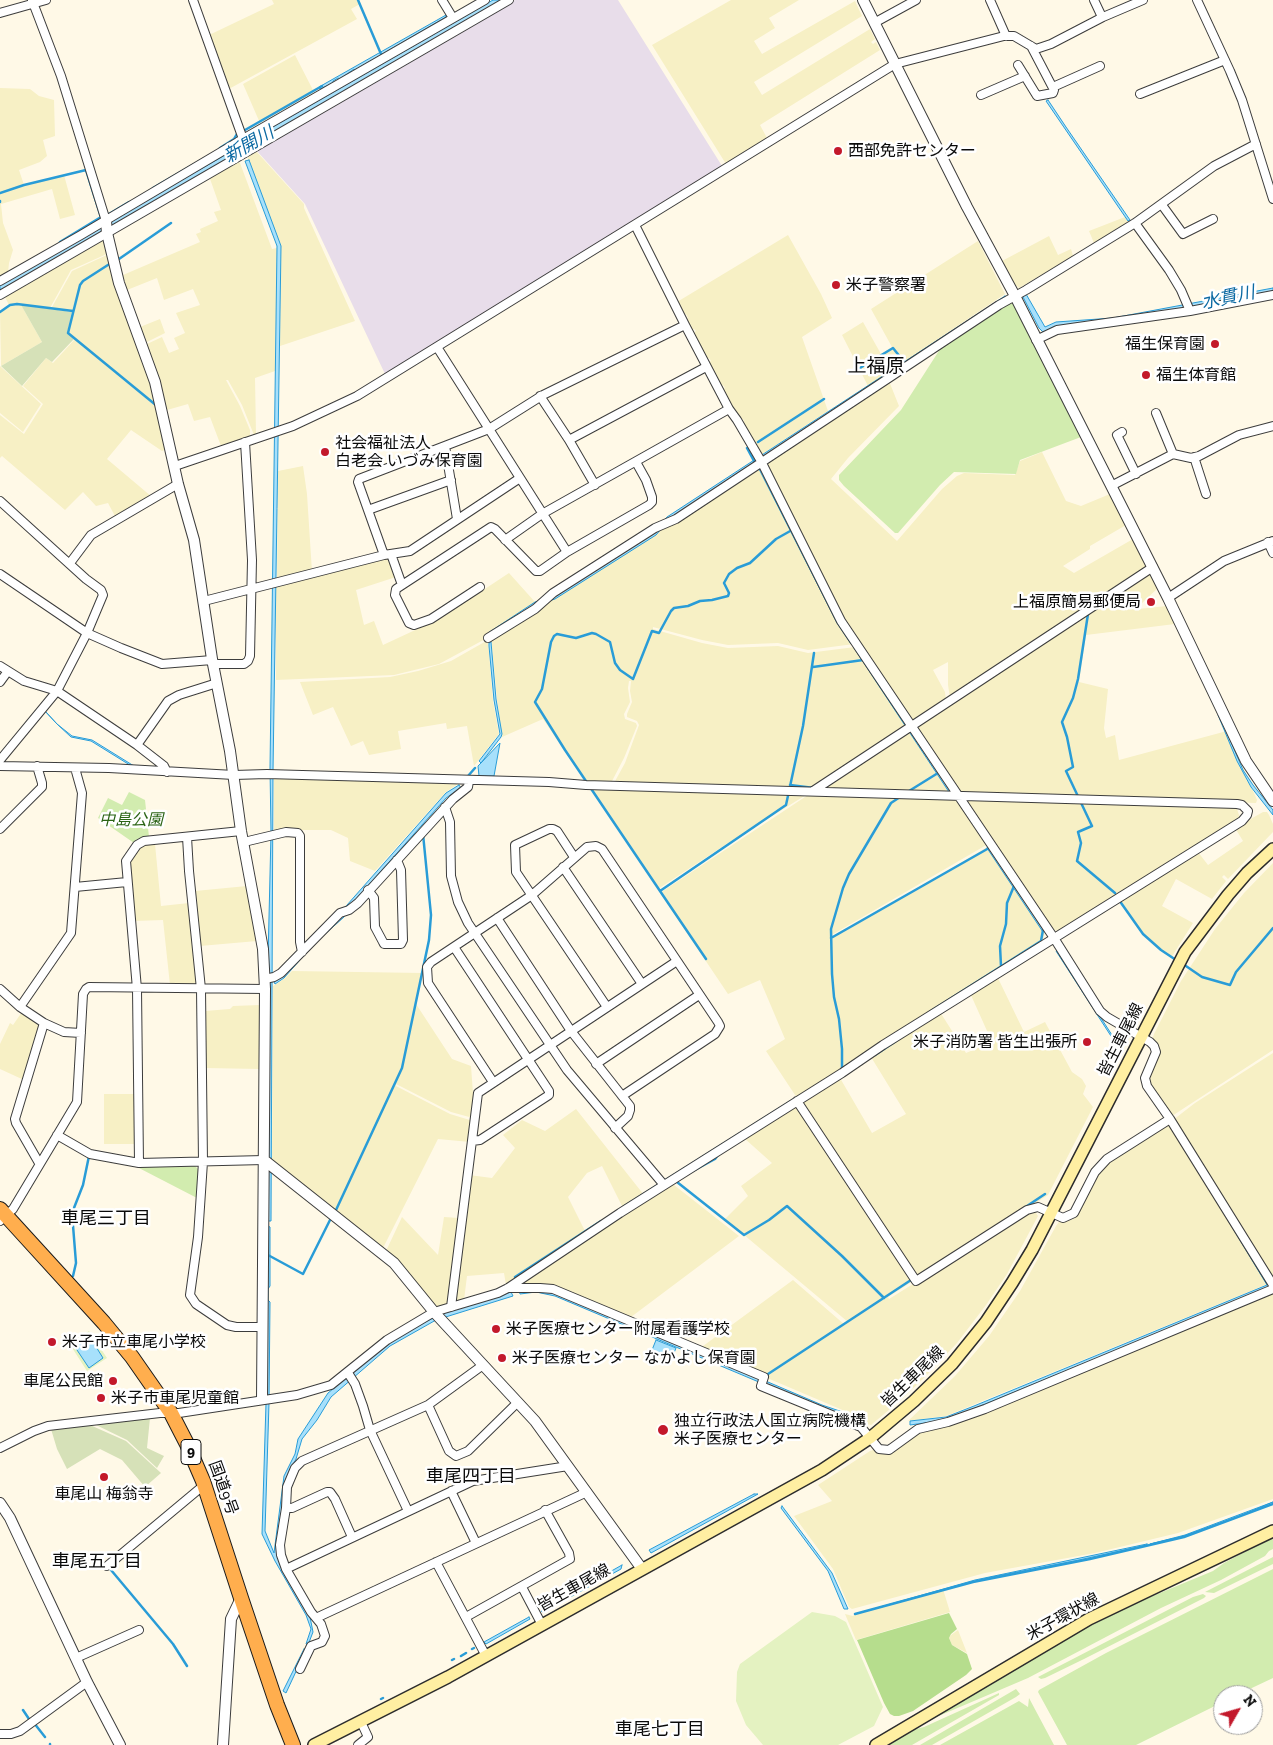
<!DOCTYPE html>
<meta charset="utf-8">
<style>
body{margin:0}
#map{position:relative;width:1273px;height:1745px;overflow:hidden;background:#fff9e7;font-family:"Zilla Slab",serif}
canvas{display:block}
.north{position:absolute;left:1213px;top:1685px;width:50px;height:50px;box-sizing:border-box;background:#fff;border:1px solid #9d9d9d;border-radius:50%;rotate:52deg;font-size:14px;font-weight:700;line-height:20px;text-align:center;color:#0a0a0a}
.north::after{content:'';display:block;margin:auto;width:18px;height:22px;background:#c3192b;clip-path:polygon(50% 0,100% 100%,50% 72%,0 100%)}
</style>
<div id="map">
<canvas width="1273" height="1745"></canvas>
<div class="north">N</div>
</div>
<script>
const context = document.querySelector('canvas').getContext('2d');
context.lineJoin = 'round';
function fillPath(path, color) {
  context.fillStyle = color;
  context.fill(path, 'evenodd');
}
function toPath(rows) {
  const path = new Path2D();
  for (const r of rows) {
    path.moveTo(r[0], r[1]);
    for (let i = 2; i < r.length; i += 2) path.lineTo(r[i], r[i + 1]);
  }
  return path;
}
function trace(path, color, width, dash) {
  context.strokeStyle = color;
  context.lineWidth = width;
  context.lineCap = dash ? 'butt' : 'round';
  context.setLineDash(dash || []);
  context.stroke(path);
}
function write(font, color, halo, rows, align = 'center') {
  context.font = font + ' "Zilla Slab","Noto Sans JP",serif';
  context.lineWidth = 5;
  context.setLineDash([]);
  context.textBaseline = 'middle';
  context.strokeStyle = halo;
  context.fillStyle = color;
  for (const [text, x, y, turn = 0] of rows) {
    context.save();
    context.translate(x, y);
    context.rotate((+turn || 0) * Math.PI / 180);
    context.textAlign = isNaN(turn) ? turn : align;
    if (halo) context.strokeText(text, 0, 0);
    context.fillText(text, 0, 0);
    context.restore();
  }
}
fillPath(toPath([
 [515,0,618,0,722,166,385,374,305,204,256,150]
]), '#e8ddea');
fillPath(toPath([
 [272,0,358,0,360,4,351,9,357,19,227,90,207,36,274,4],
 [731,0,799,0,769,18,775,28,754,41,762,54,855,1,862,16,754,82,762,95,870,29,875,39,871,42,873,44,876,42,880,50,760,125,767,138,726,164,652,45],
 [295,55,314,92,260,123,243,84],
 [0,88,30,89,39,96,54,100,55,136,43,140,47,156,40,162,19,170,24,185,64,175,75,215,60,219,52,189,1,204,3,223,13,250,9,263,8,273,0,277],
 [255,150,304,204,304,208,355,321,280,346,281,246,247,156],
 [237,161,240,163,272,249,277,248,275,371,255,378,256,434,254,435,242,405,228,380,226,380,240,406,250,430,250,436,221,446,210,417,194,421,188,404,167,410,157,372,147,344,162,337,169,353,179,349,174,338,185,333,176,313,200,305,193,289,164,300,157,278,127,290,123,275,200,242,196,234,201,232,200,229,218,221,214,212,221,210,209,176],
 [1125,217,1128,222,1094,243,1089,231],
 [788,235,821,294,832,318,802,337,828,411,761,455,742,423,744,421,743,419,740,420,721,390,725,388,723,385,719,387,707,363,711,361,709,358,705,360,693,333,696,331,694,329,692,330,686,319,688,318,686,314,684,315,677,302],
 [1049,236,1058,255,1071,249,1073,256,1019,288,1017,286,1015,286,1002,261],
 [104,237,109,253,71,270,50,308,21,305,42,342,1,366,0,311,9,305,4,295],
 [978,241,1005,294,868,386,842,335,863,322,881,354,892,347,871,309],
 [109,254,151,379,167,449,162,451,131,430,107,459,152,497,116,518,108,503,96,506,83,492,65,510,2,456,0,458,0,415,24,434,43,404,23,386,46,358,53,363,75,339,68,333,72,311,52,309,52,307,72,271],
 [160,319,165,333,147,342,140,327],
 [0,366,41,404,23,432,0,413],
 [889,381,899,406,848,458,831,479,897,541,942,489,957,476,964,473,1015,475,1020,461,1042,452,1066,501,1081,506,1110,494,1126,525,1090,546,1090,549,1063,566,1074,573,1133,539,1148,568,950,698,948,685,948,662,933,670,945,692,946,701,913,722,910,720,845,623,766,463],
 [303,466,307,494,312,572,277,581,278,471],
 [758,467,759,469,762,468,854,644,808,650,778,643,728,645,702,640,653,627,653,629,702,643,728,648,778,646,808,653,855,647,908,726,813,789,614,783,625,763,639,725,637,721,627,717,627,714,632,702,630,691,631,681,629,681,628,688,630,702,624,714,625,719,636,723,637,726,624,758,611,783,586,782,543,719,502,737,497,699,491,638],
 [388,556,396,577,356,590,364,625,374,621,383,645,441,618,509,573,535,602,488,633,489,637,439,664,394,675,276,680,276,584],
 [1149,572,1158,588,1143,602,1138,609,1167,606,1175,624,1086,635,1079,682,1108,689,1104,728,1106,738,1115,735,1119,760,1227,731,1257,800,1256,803,960,793,914,725],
 [488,640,493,701,499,734,474,766,467,726,447,729,446,723,398,731,401,749,369,755,363,741,351,746,333,707,313,715,300,682,390,677,418,671,451,661],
 [910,728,952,791,951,794,822,789],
 [274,776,461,782,446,792,375,871,350,861,348,838,331,830,274,830],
 [591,789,806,793,806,795,725,845,658,889],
 [808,792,956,797,988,844,830,936,831,937,909,894,989,846,1045,931,1043,940,797,1098,766,1051,785,1039,760,980,728,994,660,893,808,795],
 [963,798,1236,806,1240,818,1058,931,1048,928],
 [1263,812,1267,812,1269,815,1273,824,1273,832,1228,879,1224,875,1222,877,1226,881,1212,899,1176,879,1162,906,1193,923,1171,958,1143,935,1119,900,1198,852,1208,865,1243,841,1235,828],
 [155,844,161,906,189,903,196,982,193,985,170,985,163,920,134,921,129,866,131,859,139,848,145,845],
 [1273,863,1273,1050,1172,1116,1150,1086,1149,1071,1160,1051,1156,1042,1152,1040,1154,1034,1181,981,1215,929,1244,893],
 [247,886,257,941,200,946,195,891],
 [292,971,423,973,416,1004,452,1059,471,1066,474,1107,473,1118,451,1112,396,1084,396,1086,450,1114,473,1121,470,1142,438,1139,383,1248,272,1161,273,986,284,979],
 [997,976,1024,1032,1045,1022,1072,1072,1082,1079,1086,1086,1083,1094,1093,1107,1048,1195,918,1279,799,1103,840,1078,872,1133,906,1114,871,1057,940,1012,966,1053,992,1042,970,993],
 [260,1005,260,1069,205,1068,205,1011,230,1009,233,1006],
 [22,1012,41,1027,24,1080,0,1069,0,1044,10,1023,13,1025],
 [1273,1053,1273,1281,1173,1120,1195,1103],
 [104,1094,135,1094,135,1144,104,1144],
 [798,1104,913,1281,888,1297,889,1299,1033,1209,1038,1216,1007,1274,986,1305,957,1343,927,1375,902,1399,871,1425,867,1424,866,1420,699,1349,793,1280,845,1325,848,1322,725,1219,748,1196,741,1186,772,1163,744,1138],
 [576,1109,644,1195,623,1208,602,1166,587,1173,568,1197,586,1233,506,1285,504,1273,467,1276,464,1300,452,1304,469,1175,492,1178,515,1148,503,1135,522,1120,545,1131],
 [1169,1123,1270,1283,946,1416,908,1421,955,1376,989,1336,1020,1291,1056,1226,1059,1222,1064,1222,1074,1219,1098,1172,1107,1162],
 [671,1184,674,1185,739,1236,627,1320,552,1288,516,1285],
 [402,1217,438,1255,444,1217,459,1218,449,1304,437,1307,434,1306,407,1271,386,1251],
 [1270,1292,1273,1294,1273,1499,1178,1533,1095,1553,985,1573,852,1609,849,1607,833,1569,794,1516,832,1501,818,1485,870,1451,876,1449,879,1453,889,1454,915,1433],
 [943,1589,950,1612,856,1640,845,1614,853,1616,857,1613],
 [958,1630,967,1653,952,1645,949,1638,951,1635]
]), '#f7f0c5');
fillPath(toPath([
 [1010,303,1013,304,1081,437,1020,460,1016,474,954,472,940,485,898,533,895,533,844,486,839,480,839,475,901,410,942,346],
 [129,792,145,800,149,837,137,839,134,843,98,818,108,798,122,805],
 [195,1166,199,1170,197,1198,137,1167],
 [1273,1537,1273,1549,1269,1551,1265,1556,1221,1580,1161,1608,1028,1678,927,1721,1085,1628,1143,1600,1213,1571,1224,1563],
 [1273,1557,1273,1564,1214,1593,1205,1592],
 [1273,1569,1273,1678,1237,1695,1223,1695,1223,1702,1136,1745,1067,1745,1038,1692,1039,1690,1106,1653],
 [1203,1594,1206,1596,1204,1598,1084,1659,1045,1678,1041,1679,1038,1677,1193,1597],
 [1016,1689,1020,1694,1016,1697,932,1745,920,1745],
 [999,1693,999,1695,912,1745,884,1745,912,1730,924,1727],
 [1029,1698,1054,1745,940,1745,1019,1701,1028,1707]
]), '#d2ecaf');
fillPath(toPath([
 [949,1613,957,1629,951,1634,949,1638,952,1645,967,1654,972,1669,966,1675,913,1711,899,1716,894,1716,890,1714,884,1703,857,1640]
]), '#b6dd8d');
fillPath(toPath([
 [21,305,72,312,67,333,74,339,52,362,46,358,22,386,1,366,42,342],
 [150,1418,147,1448,164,1456,157,1468,127,1440,94,1424],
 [90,1425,126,1441,161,1473,145,1487,122,1460,100,1449,67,1469,57,1449,51,1429]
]), '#d6e1b8');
fillPath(toPath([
 [89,1331,107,1358,87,1371,69,1343],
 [812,1612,835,1616,846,1622,883,1707,874,1726,838,1745,763,1745,746,1725,736,1701,737,1672,740,1664]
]), '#e4f2c1');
const water = toPath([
 [493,0,504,0,0,291,0,284,239,147,246,144,262,133,493,0],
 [446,15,446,17,355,70,354,69,340,79,338,78,333,81,333,83,320,89,319,87,446,15],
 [1048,100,1066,127,1130,220,1128,221,1046,101,1048,100],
 [249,160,281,246,273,771,271,1221,267,1221,268,959,271,833,270,768,277,246,245,161,249,160],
 [1273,288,1273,291,1204,305,1101,323,1054,327,1043,332,1039,328,1023,297,1026,294,1045,327,1056,322,1113,318,1273,288],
 [1005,296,1006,299,764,459,852,643,851,644,837,623,756,463,669,520,656,535,555,599,537,605,488,634,488,633,535,602,554,596,654,531,667,517,1005,296],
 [491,642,496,699,502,734,501,737,481,763,500,743,494,776,479,776,478,766,481,763,479,761,500,734,494,700,489,646,489,643,491,642],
 [855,647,907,726,906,727,854,648,855,647],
 [45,711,57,724,72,736,92,740,134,766,133,767,91,741,71,737,57,724,45,711],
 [1219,714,1243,770,1253,785,1273,810,1273,815,1251,787,1237,761,1218,715,1219,714],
 [910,729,951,791,949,792,908,730,910,729],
 [459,785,461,788,446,798,349,907,344,917,315,943,284,978,275,984,274,982,285,975,316,940,341,916,347,905,446,793,459,785],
 [988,846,1044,931,1043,932,987,848,988,846],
 [1057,950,1121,1049,1120,1050,1056,951,1057,950],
 [1170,1124,1273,1286,946,1420,910,1425,910,1421,946,1417,974,1406,1267,1285,1170,1124],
 [268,1226,270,1227,270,1286,268,1289,268,1300,270,1302,269,1403,265,1531,274,1553,284,1476,295,1454,298,1439,328,1393,389,1343,427,1321,444,1313,511,1292,513,1296,436,1320,390,1346,331,1397,317,1420,302,1439,296,1459,286,1480,277,1543,310,1617,313,1632,308,1645,306,1644,311,1629,306,1615,275,1561,262,1534,266,1403,268,1226],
 [519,1291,554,1291,822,1405,866,1420,865,1424,792,1396,555,1296,536,1292,520,1294,519,1291],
 [88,1334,103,1358,89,1368,73,1344,88,1334],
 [656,1340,676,1348,672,1358,652,1350,656,1340],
 [754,1494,758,1494,651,1553,649,1550,754,1494],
 [1273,1502,1233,1519,1184,1536,1150,1544,1185,1535,1273,1502],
 [782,1506,832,1573,848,1609,844,1609,828,1571,781,1508,782,1506],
 [1147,1544,1147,1545,1079,1560,987,1578,859,1613,975,1580,1147,1544],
 [622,1565,621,1569,543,1612,541,1611,622,1565],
 [529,1617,530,1619,486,1644,484,1642,529,1617],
 [304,1649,306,1650,286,1693,283,1691,304,1649]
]);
fillPath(water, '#a7e0fb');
trace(water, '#299cd7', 1);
trace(toPath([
 [358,0,381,54],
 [245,130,322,86],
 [220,148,234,139,238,132],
 [153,188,203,159],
 [0,193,24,185,86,170,101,217,60,242],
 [0,201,0,202],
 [109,214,129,202],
 [119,259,171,223],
 [111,263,83,281,80,285,68,333,157,406],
 [0,312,10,305,17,304,73,311],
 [862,373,860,368,893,348,905,363],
 [758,442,824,399],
 [747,448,754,461],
 [1088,614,1078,679,1073,698,1062,722,1067,737,1073,767,1066,771,1092,826,1078,832,1081,843,1077,861,1115,893],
 [813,667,863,660],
 [468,776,475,768],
 [790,785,814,788],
 [909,791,938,773],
 [660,891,565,750,535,702,542,689,551,642,554,636,557,634,576,638,592,633,596,634,610,642,615,663,620,670,633,679,652,631,659,633,671,611,674,608,688,606,700,601,712,600,728,596,729,593,724,583,729,574,737,568,750,563,776,539,792,530],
 [1119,900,1143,934,1161,950,1176,960],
 [831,938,989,848],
 [706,959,660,891,786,805,803,726,814,653],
 [1183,964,1202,977,1230,985,1236,972,1273,928],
 [1001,966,1000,946,1006,924,1007,903,1014,886],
 [931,1011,1041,941,1043,930],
 [875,1055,896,1041],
 [842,1069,842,1049,839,1019,834,997,832,974,831,929,843,888,849,874,891,803,900,797],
 [691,1172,715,1159,718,1155],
 [677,1182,744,1235,769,1220,787,1206,842,1256,884,1298],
 [623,1207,796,1098],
 [1024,1208,1045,1194],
 [336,1210,402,1068,429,940,431,915,423,834],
 [268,1255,303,1274,330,1220],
 [73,1276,76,1263,72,1213,83,1185,89,1156],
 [515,1277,601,1221],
 [765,1376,911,1280],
 [111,1570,173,1644,187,1666],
 [855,1614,973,1582,1090,1559,1184,1537,1273,1504],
 [472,1649,474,1648],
 [461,1656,466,1653],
 [452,1660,454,1659],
 [381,1699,383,1698],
 [23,1710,29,1719],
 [34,1723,45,1737],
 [50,1744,50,1745]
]), '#299cd7', 2.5);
const minor = toPath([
 [32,0,61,76,106,221],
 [193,0,243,139],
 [442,0,453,18],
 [990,0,1006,36],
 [1094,0,1102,17],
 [1197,0,1230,71,1242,100,1273,199],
 [0,13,46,0],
 [874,23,916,0],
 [1018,65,1037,96,1053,93,1054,90,1031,46],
 [1053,87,1100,66],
 [1140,94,1225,60],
 [981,95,1025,76],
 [1162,205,1183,234,1213,219],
 [1135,223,1169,270,1181,290,1190,311],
 [635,225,685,325,729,409,737,420,761,461,841,621,1054,938,1100,1011,1107,1017,1150,1042,1154,1046,1156,1052,1145,1078,1147,1086,1170,1119,1273,1285],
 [0,281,81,235,243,139,485,0],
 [0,295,509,0],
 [1036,340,1057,330,1190,311,1273,295],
 [437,347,567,552,649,505,652,502,652,497,646,480,636,462],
 [540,396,569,440,706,367],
 [1156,413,1173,454],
 [1122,432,1117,435,1136,474],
 [569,440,595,485],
 [445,446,457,519],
 [1194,457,1206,494],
 [175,466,293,426,357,396,895,64,1004,36,1014,36,1036,49,1051,44,1103,17,1143,0],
 [1111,486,1173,454,1191,458,1199,456,1239,435,1273,426],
 [0,501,86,579,101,590,103,595,87,633,57,691,0,760],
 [368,510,451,480],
 [505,540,542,514,729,409],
 [1268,542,1273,553],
 [391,554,402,585],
 [384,555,358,482,359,479,489,429,543,395,685,325],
 [70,563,91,535,178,484],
 [0,574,87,633,121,648,162,664,212,660],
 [480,587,431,619,414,625,409,623,395,595,396,589,491,527,495,529,536,571,540,571,567,552],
 [1168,598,1224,561,1273,541],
 [204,601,384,555,410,551,520,478],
 [488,638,535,609,553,593,655,528,676,519,999,305,1026,290,1135,223,1214,166,1256,144],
 [213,664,244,664,248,661,250,656,252,560,245,442],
 [0,666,24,681,57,691,137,745,164,766,167,772],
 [0,682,8,671],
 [137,745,168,701,179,695,217,683],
 [0,766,109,768,234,775,267,774,549,782,586,785,1237,804,1242,805,1248,811,1247,815,1242,821,883,1045,842,1073,620,1213,508,1288,498,1293,434,1312,387,1340,331,1385,297,1395,179,1413,160,1413,48,1426,34,1431,0,1448],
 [813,791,1153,567],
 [445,807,450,822,451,876,458,902,468,923,567,1070,664,1185],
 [0,829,42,787,42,783,37,766],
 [187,837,189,871,201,989,203,1162,198,1237,190,1295,196,1304,227,1325,236,1327,263,1327],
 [244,842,286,832,298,833,300,836,300,942,302,952],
 [574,857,557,831,553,829,549,829,515,845,516,872,607,1007],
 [563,867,642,984],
 [75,887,127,882],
 [368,890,374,898,375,927,383,942,384,944,401,944,403,940,401,870,397,860],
 [497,918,571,1031,630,1106,630,1110,628,1116,615,1128],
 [454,947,549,1091,549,1095,480,1140,472,1141],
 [265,979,274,977,281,973,340,913,349,910,358,903,453,799,468,787,469,781],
 [0,989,20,1007,44,1023,64,1032,81,1033],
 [20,1007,71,933,82,793,75,768],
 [596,1064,699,995],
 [493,1082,428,983,427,967,431,962,532,895,587,847,596,846,602,849,718,1022,720,1026,715,1034,622,1096],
 [797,1101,916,1281,1027,1210,1038,1207,1063,1218,1074,1213,1095,1172,1107,1159,1170,1119],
 [57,1135,90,1154,139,1163,264,1160],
 [39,1163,16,1123,15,1119,44,1023],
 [139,1163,137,989,126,861,137,845,144,841,241,831],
 [0,1221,13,1209,77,1102,83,994,86,989,89,987,265,989],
 [508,1288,540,1288,553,1289,764,1377,761,1386,861,1427,879,1449,889,1450,918,1429,948,1422,985,1409,1273,1289],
 [451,1307,478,1093,677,961],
 [348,1373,355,1384,363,1406,370,1430,408,1511],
 [428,1405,449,1451,456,1456,468,1451,518,1402],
 [451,1491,476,1543],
 [286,1508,292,1508,327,1492,330,1492,335,1499,352,1537],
 [436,1562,486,1656],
 [107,1566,204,1485],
 [286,1569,473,1481,568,1466],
 [522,1587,542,1625],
 [466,1617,570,1559,569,1553,545,1510],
 [316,1618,587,1492],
 [76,1658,139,1630],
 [300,1669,311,1646,322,1642,325,1636,321,1624,311,1612,286,1569,281,1555,280,1545,286,1508,287,1487,295,1468,302,1461,428,1405,483,1365],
 [0,1734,11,1734,20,1731,87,1682],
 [358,1745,368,1737,361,1722]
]);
const tertiary = toPath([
 [863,0,967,207,1015,296,1168,598,1246,761,1273,801],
 [106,221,107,233,119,283,155,382,178,484,194,540,212,659,230,751,241,831,263,949,265,989,262,1399],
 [264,1160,394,1263,434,1312,535,1421,642,1569],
 [0,1503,10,1518,87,1682,120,1745],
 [223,1745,231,1619,241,1598]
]);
const secondary = toPath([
 [314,1745,448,1677,822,1470,870,1438,914,1401,952,1364,986,1322,1012,1283,1032,1250,1185,952,1228,895,1247,873,1273,849],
 [876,1745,1089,1619,1273,1531]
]);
const trunk = toPath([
 [0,1209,104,1323,132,1357,171,1413,187,1444,203,1481,241,1598,277,1705,293,1745]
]);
trace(minor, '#3d3d3d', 10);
trace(tertiary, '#3d3d3d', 12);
trace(secondary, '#2c2c2c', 14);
trace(trunk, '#1b1b1b', 16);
trace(minor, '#fff', 8);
trace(tertiary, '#fff', 10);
trace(secondary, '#ffefa2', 11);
trace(trunk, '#ffae4e', 14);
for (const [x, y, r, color] of [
 [838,151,5,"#c3192b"],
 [836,285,5,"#c3192b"],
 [1215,344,5,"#c3192b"],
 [1146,375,5,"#c3192b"],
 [325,452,5,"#c3192b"],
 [1151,602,5,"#c3192b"],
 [1087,1042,5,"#c3192b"],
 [496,1329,5,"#c3192b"],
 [52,1342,5,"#c3192b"],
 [502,1358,5,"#c3192b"],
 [113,1381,5,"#c3192b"],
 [101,1398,5,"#c3192b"],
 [663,1430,6,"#c3192b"],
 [104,1477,5,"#c3192b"]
]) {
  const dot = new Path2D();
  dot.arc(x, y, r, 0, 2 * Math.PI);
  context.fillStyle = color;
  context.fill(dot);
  trace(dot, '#fff', 2);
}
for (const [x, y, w] of [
 [191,1452,20]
]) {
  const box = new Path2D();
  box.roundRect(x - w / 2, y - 12.5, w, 25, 4);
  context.fillStyle = '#fff';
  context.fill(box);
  trace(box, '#0a0a0a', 1);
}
write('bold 15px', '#0a0a0a', null, [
 ["9",191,1452]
]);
write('16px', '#0a0a0a', '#fff', [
 ["西部免許センター",848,151],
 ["米子警察署",846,285],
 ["福生保育園",1205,344,"right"],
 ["福生体育館",1156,375],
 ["社会福祉法人",335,443],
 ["白老会 いづみ保育園",335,461],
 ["上福原簡易郵便局",1141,602,"right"],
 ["米子消防署 皆生出張所",1077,1042,"right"],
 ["米子医療センター附属看護学校",506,1329],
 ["米子市立車尾小学校",62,1342],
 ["米子医療センター なかよし保育園",512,1358],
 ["車尾公民館",103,1381,"right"],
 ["米子市車尾児童館",111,1398],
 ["独立行政法人国立病院機構",674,1421],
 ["米子医療センター",674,1439],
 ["車尾山 梅翁寺",104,1494,"center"]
], 'left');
write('italic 16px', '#2c6517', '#fff', [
 ["中島公園",131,820]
]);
write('16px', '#0a0a0a', '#fff', [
 ["皆生車尾線",1121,1040,-63],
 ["皆生車尾線",913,1377,-44],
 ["国道9号",223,1488,70],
 ["皆生車尾線",574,1588,-29],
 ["米子環状線",1063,1617,-29]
]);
write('italic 18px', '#0c6aa3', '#fff', [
 ["新開川",249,145,-30],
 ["水貫川",1228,298,-12]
]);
write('18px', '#0a0a0a', '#fff', [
 ["車尾三丁目",106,1219],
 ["車尾四丁目",471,1477],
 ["車尾五丁目",97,1562],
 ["車尾七丁目",660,1730]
]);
write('19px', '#0a0a0a', '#fff', [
 ["上福原",876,367]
]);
</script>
